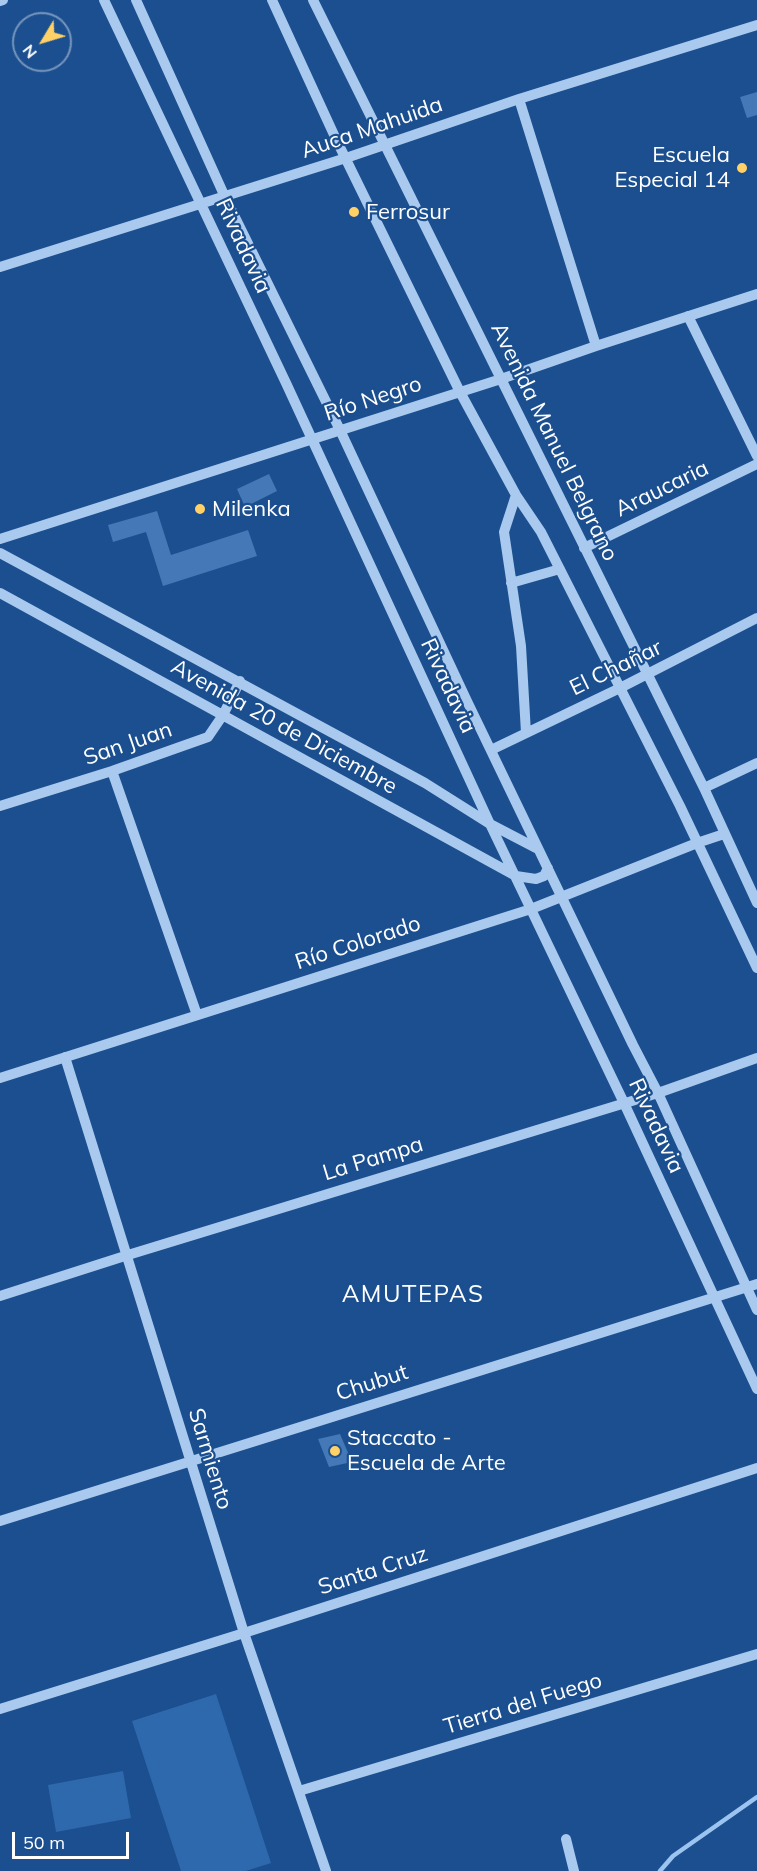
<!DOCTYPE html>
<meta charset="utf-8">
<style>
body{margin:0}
#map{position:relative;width:757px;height:1871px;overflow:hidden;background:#1b4f8f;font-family:Mulish,sans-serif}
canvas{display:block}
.north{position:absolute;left:12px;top:12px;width:60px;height:60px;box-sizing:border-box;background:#1b4f8f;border:2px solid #7695bc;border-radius:50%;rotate:232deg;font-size:16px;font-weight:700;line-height:24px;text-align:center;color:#fff}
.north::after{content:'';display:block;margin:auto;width:21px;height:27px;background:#ffd166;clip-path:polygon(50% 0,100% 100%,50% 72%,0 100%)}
.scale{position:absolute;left:12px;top:1832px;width:117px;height:27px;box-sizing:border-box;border:3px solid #fff;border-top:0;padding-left:8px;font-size:18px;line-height:21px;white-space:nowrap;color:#fff;-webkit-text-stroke:4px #1b4f8f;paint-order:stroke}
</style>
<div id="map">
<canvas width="757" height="1871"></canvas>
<div class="north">N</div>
<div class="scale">50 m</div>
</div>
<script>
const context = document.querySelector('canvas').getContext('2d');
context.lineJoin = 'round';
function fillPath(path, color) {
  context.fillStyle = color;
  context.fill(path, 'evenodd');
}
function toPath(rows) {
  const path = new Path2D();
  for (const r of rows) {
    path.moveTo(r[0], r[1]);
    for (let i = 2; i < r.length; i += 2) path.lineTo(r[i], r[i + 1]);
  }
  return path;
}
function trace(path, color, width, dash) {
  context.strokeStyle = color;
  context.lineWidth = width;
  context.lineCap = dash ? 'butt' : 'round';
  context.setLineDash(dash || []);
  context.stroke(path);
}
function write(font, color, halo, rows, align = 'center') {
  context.font = font + ' Mulish,sans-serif';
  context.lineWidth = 4.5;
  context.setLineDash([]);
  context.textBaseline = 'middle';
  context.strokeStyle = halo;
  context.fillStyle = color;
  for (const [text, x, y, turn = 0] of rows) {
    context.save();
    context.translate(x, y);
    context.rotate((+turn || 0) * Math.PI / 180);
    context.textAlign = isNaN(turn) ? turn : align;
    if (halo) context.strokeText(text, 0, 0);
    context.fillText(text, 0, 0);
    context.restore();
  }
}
fillPath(toPath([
 [216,1694,271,1863,246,1871,181,1871,132,1721],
 [123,1771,131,1818,56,1832,48,1785]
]), '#2e69ad');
trace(toPath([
 [660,1871,673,1856,757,1797]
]), '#9cc4f0', 4.5);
fillPath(toPath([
 [757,92,757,115,747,118,740,97],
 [269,474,277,491,245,507,237,489],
 [157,511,171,555,248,530,257,556,163,586,146,532,113,542,108,525],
 [340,1434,352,1462,329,1467,318,1439]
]), '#4478b7');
trace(toPath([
 [104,0,286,383,490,824,624,1103,757,1389],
 [136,0,225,197,340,430,467,701,633,1045,658,1093,757,1310],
 [272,0,335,137,460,392,516,495,541,532,680,806,757,968],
 [313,0,704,788,757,903],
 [0,1,3,0],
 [519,99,596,346],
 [0,267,346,158,519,99,757,25],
 [688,316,757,456],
 [516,495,504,532,521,646,526,733],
 [0,539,501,379,596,346,757,294],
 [584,548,757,464],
 [0,553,425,783,490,824,538,849],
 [511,583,560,569],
 [0,593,516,876,536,879,544,876,548,868],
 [491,750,620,688,757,618],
 [112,771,197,1015],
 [704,788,757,763],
 [0,806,112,771,208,737,223,715,240,681],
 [65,1057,244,1633,326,1871],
 [0,1078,531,909,697,843,724,834],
 [0,1296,128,1255,658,1093,757,1058],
 [0,1521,757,1284],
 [0,1709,244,1633,757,1468],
 [299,1791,757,1654],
 [566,1839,574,1871]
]), '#a9c9ee', 10);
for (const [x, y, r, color] of [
 [742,168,6,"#ffd166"],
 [354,212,6,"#ffd166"],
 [200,509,6,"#ffd166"],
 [335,1451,6,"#ffd166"]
]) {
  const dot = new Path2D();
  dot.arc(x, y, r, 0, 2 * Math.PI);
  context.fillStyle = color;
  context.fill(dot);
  trace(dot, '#1b4f8f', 2);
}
write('22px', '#fff', '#1b4f8f', [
 ["Auca Mahuida",372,128,-19],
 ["Rivadavia",243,246,65],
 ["Río Negro",373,399,-18],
 ["Avenida Manuel Belgrano",554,442,64],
 ["Araucaria",662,489,-26],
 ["El Chañar",616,668,-26],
 ["Rivadavia",448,686,65],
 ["Avenida 20 de Diciembre",284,727,29],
 ["San Juan",128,744,-19],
 ["Río Colorado",358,943,-18],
 ["Rivadavia",656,1126,65],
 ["La Pampa",373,1159,-17],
 ["Chubut",372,1383,-18],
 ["Sarmiento",210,1459,73],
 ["Santa Cruz",373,1571,-18],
 ["Tierra del Fuego",523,1704,-17]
]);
write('22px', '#fff', '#1b4f8f', [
 ["Escuela",730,155,"right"],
 ["Especial 14",730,180,"right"],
 ["Ferrosur",366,212],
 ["Milenka",212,509],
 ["Staccato -",347,1438],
 ["Escuela de Arte",347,1463]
], 'left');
context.letterSpacing = '1.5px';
write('24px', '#fff', '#1b4f8f', [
 ["AMUTEPAS",413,1295]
]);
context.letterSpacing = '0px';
</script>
